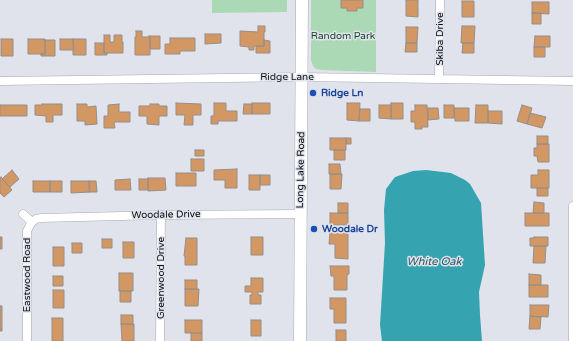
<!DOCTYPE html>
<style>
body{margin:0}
canvas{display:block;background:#e0e2ec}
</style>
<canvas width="573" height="341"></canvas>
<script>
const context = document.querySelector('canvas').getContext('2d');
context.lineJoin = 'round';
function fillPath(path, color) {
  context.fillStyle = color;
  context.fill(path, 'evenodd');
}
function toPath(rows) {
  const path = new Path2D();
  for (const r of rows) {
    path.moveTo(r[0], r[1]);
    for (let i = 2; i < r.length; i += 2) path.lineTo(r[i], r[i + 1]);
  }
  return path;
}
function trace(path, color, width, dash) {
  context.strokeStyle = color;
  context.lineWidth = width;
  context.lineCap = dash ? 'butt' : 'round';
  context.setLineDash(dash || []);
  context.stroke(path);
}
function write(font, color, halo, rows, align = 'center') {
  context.font = font + ' "Varela Round",sans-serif';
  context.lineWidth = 3;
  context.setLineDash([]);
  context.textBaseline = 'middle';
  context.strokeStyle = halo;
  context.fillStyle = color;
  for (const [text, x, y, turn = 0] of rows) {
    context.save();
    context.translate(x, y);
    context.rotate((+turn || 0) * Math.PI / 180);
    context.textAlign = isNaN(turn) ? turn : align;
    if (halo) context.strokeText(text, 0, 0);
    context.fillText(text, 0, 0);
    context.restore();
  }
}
fillPath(toPath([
 [212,0,287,0,287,12,212,13],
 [311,0,376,0,376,72,322,70,316,69,313,66,311,60]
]), '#abd8b5');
fillPath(toPath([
 [426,170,451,173,465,180,470,184,481,203,485,265,479,292,480,315,482,341,382,341,380,325,385,243,384,210,386,189,395,177,413,171]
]), '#36a4b0');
const building = toPath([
 [341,0,363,0,363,8,357,8,357,11,347,11,347,8,341,8,341,0],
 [406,0,418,0,418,17,406,16,406,0],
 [462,1,474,1,474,17,462,17,462,1],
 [532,2,549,2,549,14,532,13,532,2],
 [532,13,541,13,541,24,532,24,532,13],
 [258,26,265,26,265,32,264,32,264,46,254,46,254,50,249,50,249,47,240,46,240,31,258,32,258,26],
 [462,26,475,26,474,43,461,43,462,26],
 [406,27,418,27,417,43,406,43,406,27],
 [136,31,142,31,142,37,150,37,150,55,135,55,135,37,136,37,136,31],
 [205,34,221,34,221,43,205,44,205,34],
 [104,35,110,35,110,42,114,42,114,35,122,35,122,42,123,42,123,53,104,53,104,35],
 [149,36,160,36,160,49,150,49,150,37,149,37,149,36],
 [535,36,550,36,550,47,534,47,535,36],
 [170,38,195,38,195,51,180,51,180,54,165,54,165,44,170,44,170,38],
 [1,39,13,39,13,56,1,56,1,39],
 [28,39,45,39,45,54,28,54,28,39],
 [60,39,73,39,74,50,60,50,60,39],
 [73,39,86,39,86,55,73,55,73,39],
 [45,40,55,40,55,56,41,56,41,54,45,54,45,40],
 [264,40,270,41,270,53,256,53,256,46,264,46,264,40],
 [95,43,104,43,104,53,107,53,107,55,95,55,95,43],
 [406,43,417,43,417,52,405,52,406,43],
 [463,43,474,43,474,53,462,53,463,43],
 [534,47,545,47,545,57,534,57,534,47],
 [176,103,201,104,201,115,193,115,193,125,184,125,185,115,176,115,176,103],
 [214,103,226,103,226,111,237,111,237,121,218,121,218,124,211,124,211,116,214,116,214,103],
 [252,103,270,103,270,114,252,114,252,103],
 [347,103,360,103,359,121,347,120,347,103],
 [391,103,403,103,403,119,391,119,391,103],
 [42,104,62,104,62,115,53,115,53,122,46,122,46,116,35,115,35,105,42,105,42,104],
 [77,104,87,104,87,107,96,106,97,124,85,125,85,121,77,121,77,104],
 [119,104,119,112,130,112,130,122,114,122,115,128,104,128,104,116,108,116,108,105,119,104],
 [150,104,159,104,159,106,167,106,167,116,159,116,159,125,147,124,147,116,139,116,139,106,150,106,150,104],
 [244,104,252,104,252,114,243,114,244,104],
 [0,105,27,105,27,116,0,116,0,105],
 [379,105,391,105,391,119,379,118,379,105],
 [415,105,427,105,428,127,422,127,422,129,415,129,415,122,411,122,411,111,415,111,415,105],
 [444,105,454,105,454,118,444,118,444,105],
 [476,105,488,105,488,123,475,123,476,105],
 [522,105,532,108,527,124,517,121,522,105],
 [428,108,438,108,439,119,428,120,428,108],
 [454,108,469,108,469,121,455,121,454,108],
 [360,109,370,109,370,121,359,121,360,109],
 [488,111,502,111,502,124,488,123,488,111],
 [530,113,546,117,542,128,527,124,530,113],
 [537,136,548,136,548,144,537,144,537,136],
 [330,138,346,138,346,150,330,150,330,138],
 [346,138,351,138,351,144,346,144,346,138],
 [537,144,549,144,549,162,538,162,537,156,534,156,534,148,537,148,537,144],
 [195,150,204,150,204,156,195,156,195,150],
 [334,150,345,150,345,160,334,160,334,150],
 [191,159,204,159,204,171,191,171,191,159],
 [329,164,340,164,341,174,329,174,329,164],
 [237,169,237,188,225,188,225,180,214,180,214,170,237,169],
 [12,170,19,179,10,187,2,179,12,170],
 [538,170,549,170,549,188,531,188,531,175,538,175,538,170],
 [176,173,196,173,196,186,176,186,176,173],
 [330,174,342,174,341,189,330,189,330,174],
 [249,175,260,175,260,190,249,190,249,175],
 [260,175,270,175,270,185,260,185,260,175],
 [1,177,12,190,4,197,0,193,0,179,1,177],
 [148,178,165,178,166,190,148,191,148,178],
 [130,179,131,190,115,190,115,180,130,179],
 [139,179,148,179,148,190,139,190,139,179],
 [33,181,50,181,50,192,33,192,33,181],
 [50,181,62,181,62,192,50,192,50,181],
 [71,181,89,181,90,192,71,193,71,181],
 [89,181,96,181,97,192,89,192,89,181],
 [537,188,548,188,548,196,537,196,537,188],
 [534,202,544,203,544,213,533,213,534,202],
 [338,203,348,203,348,213,338,213,338,203],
 [330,213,348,213,348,225,330,225,330,213],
 [525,213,549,213,549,226,525,226,525,213],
 [330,232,348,232,348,259,335,258,335,244,329,244,330,232],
 [0,237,2,237,2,249,0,249,0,237],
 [251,237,263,237,263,255,251,255,251,237],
 [534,237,548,237,548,246,530,246,530,238,534,238,534,237],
 [186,238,197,238,197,265,185,265,185,256,184,256,186,238],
 [102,239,112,239,112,248,102,248,102,239],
 [123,242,134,242,134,258,123,258,123,242],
 [72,243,82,243,82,253,72,253,72,243],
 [534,246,546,246,545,263,533,263,534,246],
 [53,247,64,247,64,266,53,266,53,247],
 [330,266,349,266,349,274,347,275,347,290,334,290,334,276,331,276,330,266],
 [119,273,133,273,133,291,119,291,119,273],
 [529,274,541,275,541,285,529,285,529,274],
 [53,276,63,276,63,286,53,286,53,276],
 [251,278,263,278,263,292,258,292,258,295,261,295,261,304,250,304,250,295,252,295,252,292,245,292,245,286,251,286,251,278],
 [185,280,197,280,197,289,185,289,185,280],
 [529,285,548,285,548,297,529,297,529,285],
 [185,289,199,289,198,306,185,306,185,289],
 [53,290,64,290,64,308,53,308,53,290],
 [120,291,131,291,131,302,120,302,120,291],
 [330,298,346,298,346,323,334,323,334,309,330,309,330,298],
 [530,305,549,305,548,317,530,316,530,305],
 [0,306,2,306,2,331,0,331,0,306],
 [121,315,133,315,133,324,121,324,121,315],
 [530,316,541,317,540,329,529,329,530,316],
 [52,318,63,318,63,341,52,341,52,318],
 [185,320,202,320,202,333,185,333,185,320],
 [251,320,261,320,261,336,251,336,251,320],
 [121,324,134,324,134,341,122,341,121,324],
 [336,330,346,330,346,341,336,341,336,330],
 [191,333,202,333,202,341,191,341,191,333]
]);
fillPath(building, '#d39764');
trace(building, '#968e88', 1);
const street = toPath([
 [439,79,440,0],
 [0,81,302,77,573,81],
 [23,214,32,222],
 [27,341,27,231,31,223,36,219,41,218,161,215,300,214],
 [160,341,161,215],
 [573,341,573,206]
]);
const secondary = toPath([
 [300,341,302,0]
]);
trace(street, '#a7a9b2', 9);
trace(secondary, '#a7a9b2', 13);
trace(street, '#fff', 8);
trace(secondary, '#fff', 12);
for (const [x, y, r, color] of [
 [313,93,4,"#1a4fb4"],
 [314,229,4,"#1a4fb4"]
]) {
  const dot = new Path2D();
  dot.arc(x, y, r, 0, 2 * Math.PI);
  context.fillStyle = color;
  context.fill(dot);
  trace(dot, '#e0e2ec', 1.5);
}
write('10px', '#144625', '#e0e2ec', [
 ["Random Park",343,36]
]);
write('10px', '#0d0e11', '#e0e2ec', [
 ["Skiba Drive",440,39,-90],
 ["Ridge Lane",287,77],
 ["Long Lake Road",301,170,-89],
 ["Woodale Drive",166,215,-1],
 ["Eastwood Road",27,275,-90],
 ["Greenwood Drive",161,278,-90]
]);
write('bold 10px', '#164399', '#e0e2ec', [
 ["Ridge Ln",321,93],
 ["Woodale Dr",322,229]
], 'left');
write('italic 11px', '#28575c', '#e0e2ec', [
 ["White Oak",434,262]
]);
</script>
